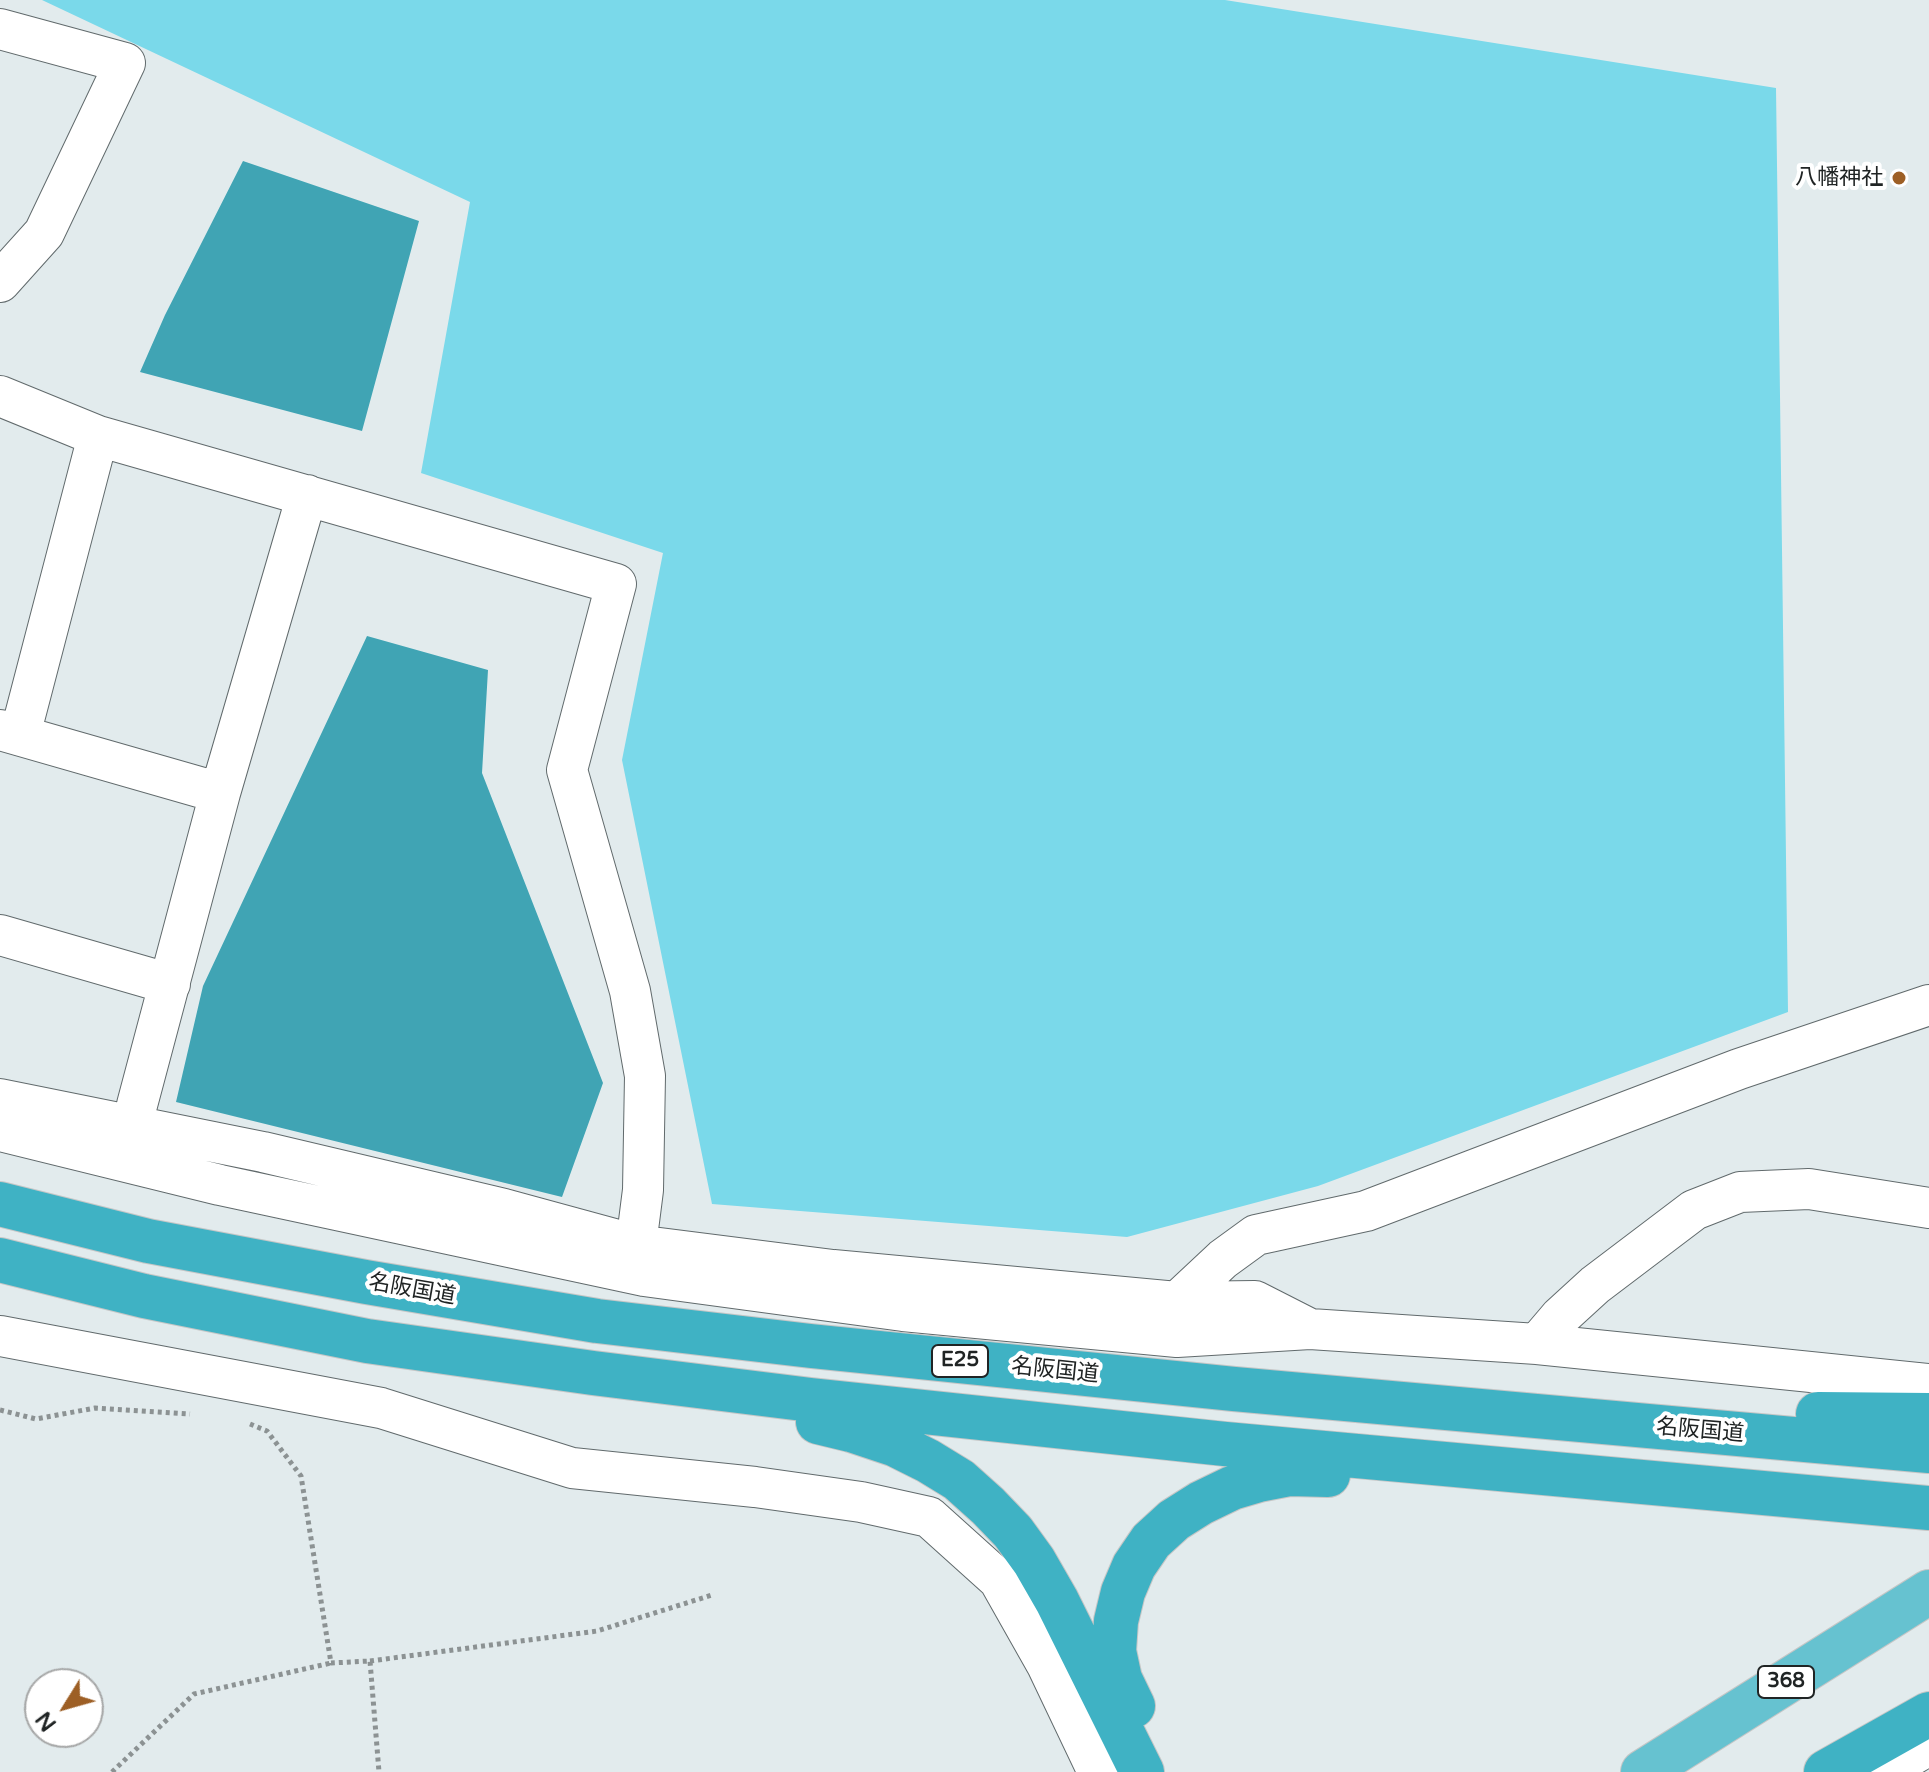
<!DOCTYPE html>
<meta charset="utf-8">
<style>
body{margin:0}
#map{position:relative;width:1929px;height:1772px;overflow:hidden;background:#e2ebed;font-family:"Varela Round",sans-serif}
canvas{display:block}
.north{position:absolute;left:24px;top:1668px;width:80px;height:80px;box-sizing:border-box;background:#fff;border:2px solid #a6a7a7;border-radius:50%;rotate:233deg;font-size:22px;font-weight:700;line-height:32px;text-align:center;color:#202424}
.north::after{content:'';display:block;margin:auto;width:28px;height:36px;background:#9d5f25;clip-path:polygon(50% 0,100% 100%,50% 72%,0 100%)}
</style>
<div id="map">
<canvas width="1929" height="1772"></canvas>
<div class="north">N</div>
</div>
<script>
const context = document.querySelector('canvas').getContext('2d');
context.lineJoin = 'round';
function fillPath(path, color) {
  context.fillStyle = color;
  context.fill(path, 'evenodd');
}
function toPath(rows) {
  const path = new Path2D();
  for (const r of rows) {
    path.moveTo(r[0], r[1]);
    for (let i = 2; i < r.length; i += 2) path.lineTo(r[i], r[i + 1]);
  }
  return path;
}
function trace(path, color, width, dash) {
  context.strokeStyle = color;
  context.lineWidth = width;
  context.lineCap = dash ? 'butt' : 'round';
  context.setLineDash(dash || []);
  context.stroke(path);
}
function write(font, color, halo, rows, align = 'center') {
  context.font = font + ' "Varela Round","Noto Sans JP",sans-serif';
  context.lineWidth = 8;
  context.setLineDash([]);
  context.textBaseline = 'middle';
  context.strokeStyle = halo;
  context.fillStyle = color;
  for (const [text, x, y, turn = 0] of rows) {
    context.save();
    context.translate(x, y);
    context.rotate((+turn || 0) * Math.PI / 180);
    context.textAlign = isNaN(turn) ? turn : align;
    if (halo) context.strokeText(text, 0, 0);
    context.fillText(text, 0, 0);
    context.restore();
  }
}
fillPath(toPath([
 [42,0,1225,0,1776,88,1788,1012,1318,1186,1127,1237,712,1204,622,760,663,553,421,473,470,202]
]), '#7ad9ea');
fillPath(toPath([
 [243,161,419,221,362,431,140,372,165,315],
 [367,636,488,670,482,773,603,1083,562,1197,176,1102,203,986]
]), '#40a4b4');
const minor = toPath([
 [0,29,125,63,44,233,0,282],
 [0,396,98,436,616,584,567,770,630,991,645,1076,643,1190,636,1245],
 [0,730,220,793,307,495],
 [20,735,98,436],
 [0,935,170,984],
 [0,1099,263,1152,504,1209,636,1245,833,1270,1177,1302],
 [137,1105,220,793],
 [0,1131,220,1185,644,1276,903,1311,1177,1337,1310,1329,1537,1344,1929,1384],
 [1310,1329,1255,1301,1177,1302,1223,1259,1256,1235,1366,1211,1739,1069,1929,1005],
 [0,1336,381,1408,572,1468,755,1487,861,1502,929,1517,999,1580,1047,1665,1098,1772],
 [1537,1344,1560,1317,1595,1285,1694,1210,1740,1192,1809,1189,1929,1208],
 [1883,1772,1929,1745]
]);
const trunk = toPath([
 [1643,1772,1929,1592]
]);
const motorway = toPath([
 [0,1204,148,1241,366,1282,597,1321,811,1346,1234,1389,1929,1451],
 [0,1260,144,1296,367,1341,593,1373,811,1400,1225,1444,1929,1508],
 [1818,1414,1929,1415],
 [818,1422,851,1430,896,1445,928,1461,959,1480,988,1506,1013,1532,1034,1561,1057,1601,1142,1772],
 [1133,1706,1120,1679,1114,1651,1116,1621,1123,1592,1134,1566,1151,1541,1174,1520,1201,1503,1232,1488,1259,1480,1290,1474,1328,1475],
 [1826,1772,1929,1714]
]);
trace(minor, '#616a6c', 42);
trace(trunk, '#c5c6c6', 46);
trace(motorway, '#c5c6c6', 46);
trace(toPath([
 [0,1410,36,1419,95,1408,190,1414],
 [250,1424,267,1431,301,1476,331,1663,370,1661,379,1772],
 [370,1661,597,1631,712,1595],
 [112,1772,194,1694,331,1663]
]), '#8c9293', 5, [4, 4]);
trace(minor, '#fff', 40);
trace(trunk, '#66c2d0', 44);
trace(motorway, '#3fb2c4', 44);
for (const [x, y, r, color] of [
 [1899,178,8,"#9d5f25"]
]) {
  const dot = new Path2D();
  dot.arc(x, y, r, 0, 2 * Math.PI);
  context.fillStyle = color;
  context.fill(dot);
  trace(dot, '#fff', 3);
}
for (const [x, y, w] of [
 [960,1361,56],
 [1786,1682,56]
]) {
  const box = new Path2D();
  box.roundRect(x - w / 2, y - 16, w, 32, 6);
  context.fillStyle = '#fff';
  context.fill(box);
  trace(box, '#202424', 2);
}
write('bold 20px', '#202424', null, [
 ["E25",960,1361],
 ["368",1786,1682]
]);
write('22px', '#202424', '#fff', [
 ["八幡神社",1883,178]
], 'right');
write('22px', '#202424', '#fff', [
 ["名阪国道",412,1290,10],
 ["名阪国道",1055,1371,6],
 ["名阪国道",1700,1431,5]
]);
</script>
